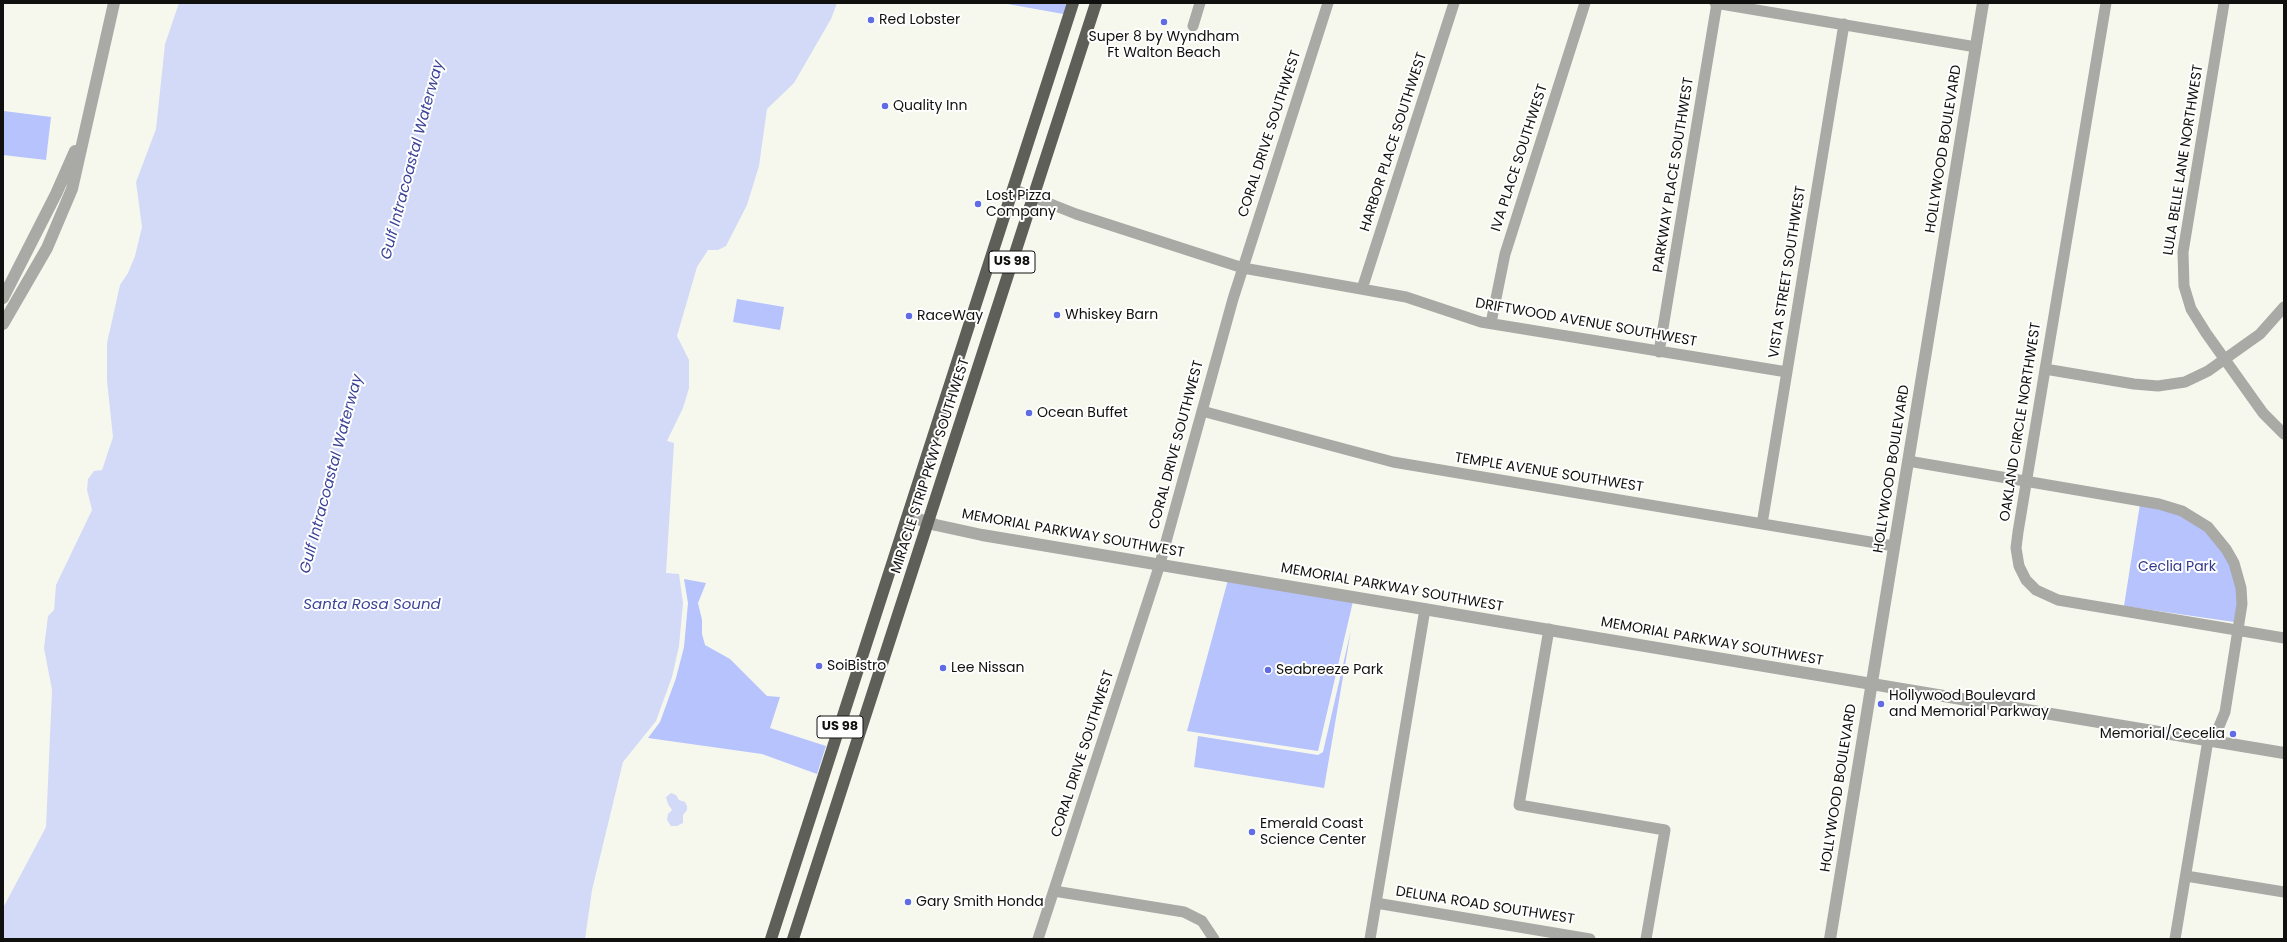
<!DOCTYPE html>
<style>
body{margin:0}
#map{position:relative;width:2287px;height:942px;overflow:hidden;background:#f6f8ee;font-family:Poppins,sans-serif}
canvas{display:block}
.frame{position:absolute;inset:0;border:4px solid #10110e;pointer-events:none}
</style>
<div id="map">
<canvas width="2287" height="942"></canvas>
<div class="frame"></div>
</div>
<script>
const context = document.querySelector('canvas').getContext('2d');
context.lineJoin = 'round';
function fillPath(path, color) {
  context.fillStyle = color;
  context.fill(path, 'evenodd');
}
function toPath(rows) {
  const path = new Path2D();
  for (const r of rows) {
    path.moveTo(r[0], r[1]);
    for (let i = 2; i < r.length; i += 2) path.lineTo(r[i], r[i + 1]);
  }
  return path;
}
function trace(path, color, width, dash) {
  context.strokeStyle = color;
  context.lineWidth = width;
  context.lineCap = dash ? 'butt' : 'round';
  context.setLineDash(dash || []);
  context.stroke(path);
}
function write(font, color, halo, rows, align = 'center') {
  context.font = font + ' Poppins,sans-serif';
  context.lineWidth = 4;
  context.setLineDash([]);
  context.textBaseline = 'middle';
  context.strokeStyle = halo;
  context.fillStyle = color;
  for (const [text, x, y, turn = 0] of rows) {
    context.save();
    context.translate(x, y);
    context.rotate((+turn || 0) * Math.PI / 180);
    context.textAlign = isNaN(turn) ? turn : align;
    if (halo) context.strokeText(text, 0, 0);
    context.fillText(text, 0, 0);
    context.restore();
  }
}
fillPath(toPath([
 [1002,3,1073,3,1069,15],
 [4,111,51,117,46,160,3,155],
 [737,299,784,307,780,330,733,322],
 [2140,504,2176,511,2205,529,2227,557,2239,595,2234,622,2124,606],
 [1229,576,1354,597,1318,751,1187,731],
 [684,579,706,583,698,603,702,620,702,634,705,645,730,659,767,696,780,697,770,728,826,746,817,774,762,754,648,738,660,722,676,678,684,647,688,603],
 [1351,630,1324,788,1194,767,1198,736,1318,755,1323,752]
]), '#b6c3fd');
fillPath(toPath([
 [179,3,837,3,831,19,794,83,767,109,759,166,747,205,726,246,718,250,708,250,697,267,677,336,689,360,689,388,683,408,667,441,674,443,666,573,679,574,683,603,679,646,672,677,656,721,623,762,592,890,585,939,3,939,3,908,46,827,52,690,44,648,48,616,54,610,56,585,92,510,87,490,88,479,94,471,102,470,113,437,107,381,107,343,120,285,128,273,135,256,142,227,136,182,156,129,165,44],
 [671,793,676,795,679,800,685,802,687,806,687,810,683,815,683,823,677,826,671,826,667,820,668,814,672,810,668,804,666,797]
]), '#d3daf8');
trace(toPath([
 [1715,3,1976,47],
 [2106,3,2018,532,2016,548,2019,566,2026,580,2036,590,2058,600,2284,638],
 [2224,3,2183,252,2184,286,2191,309,2206,333,2263,413,2284,434],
 [1193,26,1200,3],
 [1013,189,1076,214,1243,268,1406,297,1481,322,1787,372],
 [1362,289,1454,3],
 [1491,323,1505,254,1585,3],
 [1659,352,1717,3],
 [2045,369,2134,384,2158,386,2185,382,2208,371,2260,334,2284,307],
 [1202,411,1393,462,1894,546],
 [1908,461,2159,504,2182,511,2208,527,2226,549,2234,563,2241,588,2242,604,2225,712,2213,741],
 [1762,524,1844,24],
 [1549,629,1519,805,1665,830,1646,939],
 [2186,876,2284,892],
 [1054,891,1184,912,1202,921,1214,939],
 [1376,903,1590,939],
 [1038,939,1159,567,1233,299,1328,3],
 [1370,939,1425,609],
 [2175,939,2208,740]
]), '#a9a9a5', 11);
trace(toPath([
 [3,298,56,194,75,151],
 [3,324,47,248,72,189,114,3],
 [909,516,936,525,982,535,2284,753],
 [1830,939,1983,3]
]), '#a9a9a5', 12);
trace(toPath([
 [771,939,1073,3],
 [793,939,1096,3]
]), '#5e5f58', 12);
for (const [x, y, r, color] of [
 [871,20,4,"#5f6ce3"],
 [1164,22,4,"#5f6ce3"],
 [885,106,4,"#5f6ce3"],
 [978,204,4,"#5f6ce3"],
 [1057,315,4,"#5f6ce3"],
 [909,316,4,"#5f6ce3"],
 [1029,413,4,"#5f6ce3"],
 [819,666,4,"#5f6ce3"],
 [943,668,4,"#5f6ce3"],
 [1268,670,4,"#5f6ce3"],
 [1881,704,4,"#5f6ce3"],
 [2233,734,4,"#5f6ce3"],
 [1252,832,4,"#5f6ce3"],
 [908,902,4,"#5f6ce3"]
]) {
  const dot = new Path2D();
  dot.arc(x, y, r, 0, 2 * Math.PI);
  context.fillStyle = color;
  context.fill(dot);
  trace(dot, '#fff', 1.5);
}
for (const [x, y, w] of [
 [1012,262,46],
 [840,727,46]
]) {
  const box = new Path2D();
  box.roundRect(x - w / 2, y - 11, w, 22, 3);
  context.fillStyle = '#fff';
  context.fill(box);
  trace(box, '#10110e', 1);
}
write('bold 13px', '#10110e', null, [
 ["US 98",1012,262],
 ["US 98",840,727]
]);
write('14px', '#10110e', '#fff', [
 ["Red Lobster",879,20],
 ["Super 8 by Wyndham",1164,37,"center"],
 ["Ft Walton Beach",1164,53,"center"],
 ["Quality Inn",893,106],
 ["Lost Pizza",986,196],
 ["Company",986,212],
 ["Whiskey Barn",1065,315],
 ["RaceWay",917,316],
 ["Ocean Buffet",1037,413],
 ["SoiBistro",827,666],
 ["Lee Nissan",951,668],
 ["Seabreeze Park",1276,670],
 ["Hollywood Boulevard",1889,696],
 ["and Memorial Parkway",1889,712],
 ["Memorial/Cecelia",2225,734,"right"],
 ["Emerald Coast",1260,824],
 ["Science Center",1260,840],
 ["Gary Smith Honda",916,902]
], 'left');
write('14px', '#10110e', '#fff', [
 ["CORAL DRIVE SOUTHWEST",1270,134,-72],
 ["HARBOR PLACE SOUTHWEST",1394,142,-72],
 ["HOLLYWOOD BOULEVARD",1944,149,-81],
 ["IVA PLACE SOUTHWEST",1520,158,-72],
 ["LULA BELLE LANE NORTHWEST",2184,160,-81],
 ["PARKWAY PLACE SOUTHWEST",1674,175,-81],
 ["VISTA STREET SOUTHWEST",1788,272,-81],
 ["DRIFTWOOD AVENUE SOUTHWEST",1586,323,10],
 ["OAKLAND CIRCLE NORTHWEST",2021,422,-81],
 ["CORAL DRIVE SOUTHWEST",1177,445,-75],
 ["MIRACLE STRIP PKWY SOUTHWEST",931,466,-72],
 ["HOLLYWOOD BOULEVARD",1892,469,-81],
 ["TEMPLE AVENUE SOUTHWEST",1549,473,9],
 ["MEMORIAL PARKWAY SOUTHWEST",1073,534,10],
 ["MEMORIAL PARKWAY SOUTHWEST",1392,588,10],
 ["MEMORIAL PARKWAY SOUTHWEST",1712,642,10],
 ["CORAL DRIVE SOUTHWEST",1083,754,-72],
 ["HOLLYWOOD BOULEVARD",1839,788,-81],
 ["DELUNA ROAD SOUTHWEST",1485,906,9]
]);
write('14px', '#33398b', '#fff', [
 ["Ceclia Park",2177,567]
]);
write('italic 15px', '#3c4497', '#fff', [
 ["Gulf Intracoastal Waterway",413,160,-75],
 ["Gulf Intracoastal Waterway",332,474,-75],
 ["Santa Rosa Sound",372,605]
]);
</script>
